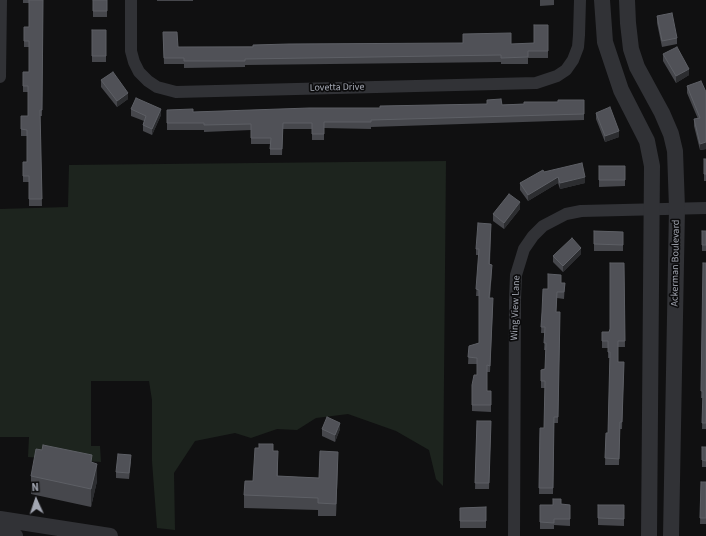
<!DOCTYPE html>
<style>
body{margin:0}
#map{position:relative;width:706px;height:536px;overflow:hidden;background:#101011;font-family:"Source Sans 3",sans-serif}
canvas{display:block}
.north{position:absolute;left:16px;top:480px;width:40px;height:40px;-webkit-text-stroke:3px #0b0b0c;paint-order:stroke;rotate:357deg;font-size:11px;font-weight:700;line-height:16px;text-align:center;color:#a2a6b1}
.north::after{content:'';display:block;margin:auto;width:14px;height:18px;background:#a2a6b1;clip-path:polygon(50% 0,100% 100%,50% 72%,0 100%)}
</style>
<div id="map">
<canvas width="706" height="536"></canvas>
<div class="north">N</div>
</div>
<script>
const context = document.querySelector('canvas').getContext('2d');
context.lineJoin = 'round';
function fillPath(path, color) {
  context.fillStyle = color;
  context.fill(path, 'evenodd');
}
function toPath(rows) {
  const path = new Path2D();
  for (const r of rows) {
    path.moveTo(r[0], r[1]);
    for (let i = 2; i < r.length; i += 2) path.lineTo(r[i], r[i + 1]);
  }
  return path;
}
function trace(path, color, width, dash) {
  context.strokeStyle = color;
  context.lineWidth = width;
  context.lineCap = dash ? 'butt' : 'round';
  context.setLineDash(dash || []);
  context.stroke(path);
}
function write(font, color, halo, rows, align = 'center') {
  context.font = font + ' "Source Sans 3",sans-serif';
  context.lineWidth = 3.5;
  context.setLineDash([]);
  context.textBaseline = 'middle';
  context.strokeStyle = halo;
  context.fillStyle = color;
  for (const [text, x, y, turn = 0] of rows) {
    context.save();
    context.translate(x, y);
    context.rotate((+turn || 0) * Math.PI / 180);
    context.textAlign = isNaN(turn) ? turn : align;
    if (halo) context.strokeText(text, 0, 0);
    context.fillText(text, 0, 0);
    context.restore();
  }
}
fillPath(toPath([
 [446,161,443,486,436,479,429,450,396,431,348,414,316,418,297,430,277,429,251,438,235,433,195,441,174,473,175,530,157,528,152,461,152,400,149,381,91,381,91,446,100,446,101,462,28,457,29,437,0,437,0,209,68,207,69,165]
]), '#1d241e');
trace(toPath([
 [131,0,131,51,134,62,139,72,148,81,157,87,176,92,536,83,557,76,566,70,573,60,578,47,579,35,580,0],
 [0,77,1,0],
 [514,536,515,300,516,275,524,249,533,236,543,226,566,214,581,211,706,208]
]), '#313236', 12);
trace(toPath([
 [602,0,605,42,621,90,647,141,652,166,649,536],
 [627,0,628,23,631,49,637,67,662,113,671,134,675,151,677,208,671,536],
 [0,519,110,536],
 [0,533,15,536]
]), '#313236', 16);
fillPath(toPath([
 [23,0,43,0,42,116,40,116,42,206,29,206,29,182,23,182,23,162,27,162,27,136,21,136,21,116,28,116,28,92,23,92,23,72,29,72,29,47,24,47,24,27,29,27,29,3,23,3],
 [93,0,107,0,107,17,93,17],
 [157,0,193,0,193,1,157,1],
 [540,0,554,0,554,5,540,6],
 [657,16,677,38,677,44,662,47,657,23],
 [548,25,548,58,528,58,528,64,501,64,501,62,245,65,245,67,184,68,184,64,164,64,163,32,178,47,511,44,534,43],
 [92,30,106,30,106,62,92,62],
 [663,54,689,75,676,83,663,61],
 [101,80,128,99,117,107,101,87],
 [687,86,706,92,706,149,700,150,694,126,694,119,698,119,687,93],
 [584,100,584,120,371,127,371,129,324,128,324,140,312,140,312,129,283,129,282,155,270,155,270,144,251,144,251,130,204,132,204,130,167,130,167,110,193,112,380,108,524,104],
 [131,109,161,115,152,135,143,131,143,125,144,121,131,116],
 [596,113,619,137,605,142,596,119],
 [704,159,706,159,706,181,704,181],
 [599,166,625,166,625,186,599,187],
 [544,172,585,183,560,189,558,183,528,201,520,190,520,183],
 [520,209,504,229,493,221,493,214],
 [491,230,490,264,492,271,490,298,493,304,490,372,487,372,487,391,491,391,491,412,472,411,472,385,477,375,477,364,468,364,469,346,479,343,479,296,476,296,479,255,476,255,476,249],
 [594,231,623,232,623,251,594,251],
 [702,231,706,231,706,251,702,251],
 [581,254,563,272,553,262,553,256],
 [624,263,625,347,618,347,618,362,624,362,622,429,620,429,619,465,605,465,606,433,608,433,610,358,608,358,608,348,602,348,602,332,609,332,610,329],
 [706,263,706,429,702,429,703,398,701,398],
 [561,283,565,283,564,299,557,298,556,312,560,312,558,423,554,423,553,494,539,494,540,428,544,428,545,388,541,388,541,370,545,369,546,350,544,350,545,333,541,333,542,312,548,289],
 [477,421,491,421,489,489,475,489],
 [322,429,340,429,335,442,322,436],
 [702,447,706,447,706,467,702,467],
 [273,451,278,463,278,476,319,478,338,464,336,516,318,516,318,510,244,508,244,495],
 [131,461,129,479,116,478,116,472],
 [92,463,97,481,91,507,31,494,31,476],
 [701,482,706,482,706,524,700,524],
 [561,504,570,505,570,526,554,525,554,529,540,529,540,505,553,505],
 [598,505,624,505,624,526,598,525],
 [486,507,486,528,460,528,460,508]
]), '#46474c');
fillPath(toPath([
 [689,69,689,75,676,83,676,76],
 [128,93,128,99,117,107,117,101],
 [161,109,161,115,152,135,152,129],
 [619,131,619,137,605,142,605,136],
 [706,142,706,149,700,150,700,144],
 [558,177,558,183,528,201,528,195],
 [585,177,585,183,560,189,560,183],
 [520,202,520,209,504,229,504,223],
 [581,248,581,254,563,272,563,266],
 [492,265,492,271,489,304,489,298],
 [340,423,340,429,335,442,335,435],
 [338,452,338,464,336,516,336,504],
 [97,464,97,481,91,507,91,489]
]), '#2c2d30');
const building = toPath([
 [29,0,43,0,42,110,40,110,42,199,29,199,29,176,23,176,23,162,27,162,27,130,21,129,21,116,28,116,28,86,23,86,23,72,29,72,29,41,24,41,24,27,29,27,29,0],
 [93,0,107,0,107,11,93,11,93,0],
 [672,13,677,38,662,41,657,16,672,13],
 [534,25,548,25,548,51,528,51,528,57,501,58,501,55,245,59,245,61,184,61,184,58,164,58,163,32,177,32,178,47,253,47,253,45,289,44,463,43,463,34,511,33,511,44,534,43,534,25],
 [92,30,106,30,106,56,92,56,92,30],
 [677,47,689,69,676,76,663,54,677,47],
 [113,72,128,93,117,101,101,80,113,72],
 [701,81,706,92,706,142,700,144,694,119,700,118,687,86,701,81],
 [136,98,161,109,152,129,143,125,146,116,131,109,136,98],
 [501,99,502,105,524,104,524,102,558,102,558,100,584,100,584,114,371,120,371,122,324,122,324,134,312,134,312,123,283,123,282,149,270,149,271,138,251,138,251,124,204,125,204,123,167,123,167,110,193,109,193,112,309,108,380,108,380,106,487,104,487,100,501,99],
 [610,107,619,131,605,136,596,113,610,107],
 [704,159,706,159,706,174,704,174,704,159],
 [582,163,585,177,560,183,558,177,528,195,520,183,543,170,544,172,582,163],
 [599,166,625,166,625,180,599,180,599,166],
 [509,194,520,202,504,223,493,214,509,194],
 [478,223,491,224,489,264,492,265,489,298,493,298,490,366,487,365,487,391,491,391,491,405,472,405,472,385,474,375,477,375,477,358,468,357,469,346,479,343,479,290,476,289,479,249,476,249,478,223],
 [594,231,623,232,623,245,594,244,594,231],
 [702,231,706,231,706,245,702,245,702,231],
 [572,238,581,248,563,266,553,256,572,238],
 [610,263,624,263,625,341,618,341,618,362,624,362,622,422,620,422,619,459,605,458,606,433,608,433,610,352,608,352,608,341,602,341,602,332,609,332,610,329,610,263],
 [703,263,706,263,706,423,702,423,703,391,701,391,703,263],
 [548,274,561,275,561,283,565,283,564,292,557,292,556,312,560,312,558,417,554,417,553,488,539,488,540,428,544,428,545,381,541,381,541,370,545,369,546,343,544,343,545,327,541,327,542,312,543,289,548,289,548,274],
 [327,417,340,423,335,435,322,429,327,417],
 [477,421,491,421,489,483,475,483,477,421],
 [259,444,273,444,273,451,278,451,277,476,319,478,320,451,338,452,336,504,318,503,318,498,244,495,245,481,253,481,255,448,259,448,259,444],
 [43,445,92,455,91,462,97,464,91,489,31,476,36,449,42,450,43,445],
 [702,447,706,447,706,461,702,460,702,447],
 [118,454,131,455,129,473,116,472,118,454],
 [701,482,706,482,706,518,700,518,701,482],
 [553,499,561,499,561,504,570,505,570,519,554,519,554,523,540,522,540,505,553,505,553,499],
 [598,505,624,505,624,519,598,518,598,505],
 [486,507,486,521,460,521,460,508,486,507]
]);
fillPath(building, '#505157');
trace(building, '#5d5f65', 1);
write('10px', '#a2a6b1', '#0b0b0c', [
 ["Lovetta Drive",337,88,-1],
 ["Ackerman Boulevard",676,263,-89],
 ["Wing View Lane",516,308,-88]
]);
</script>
